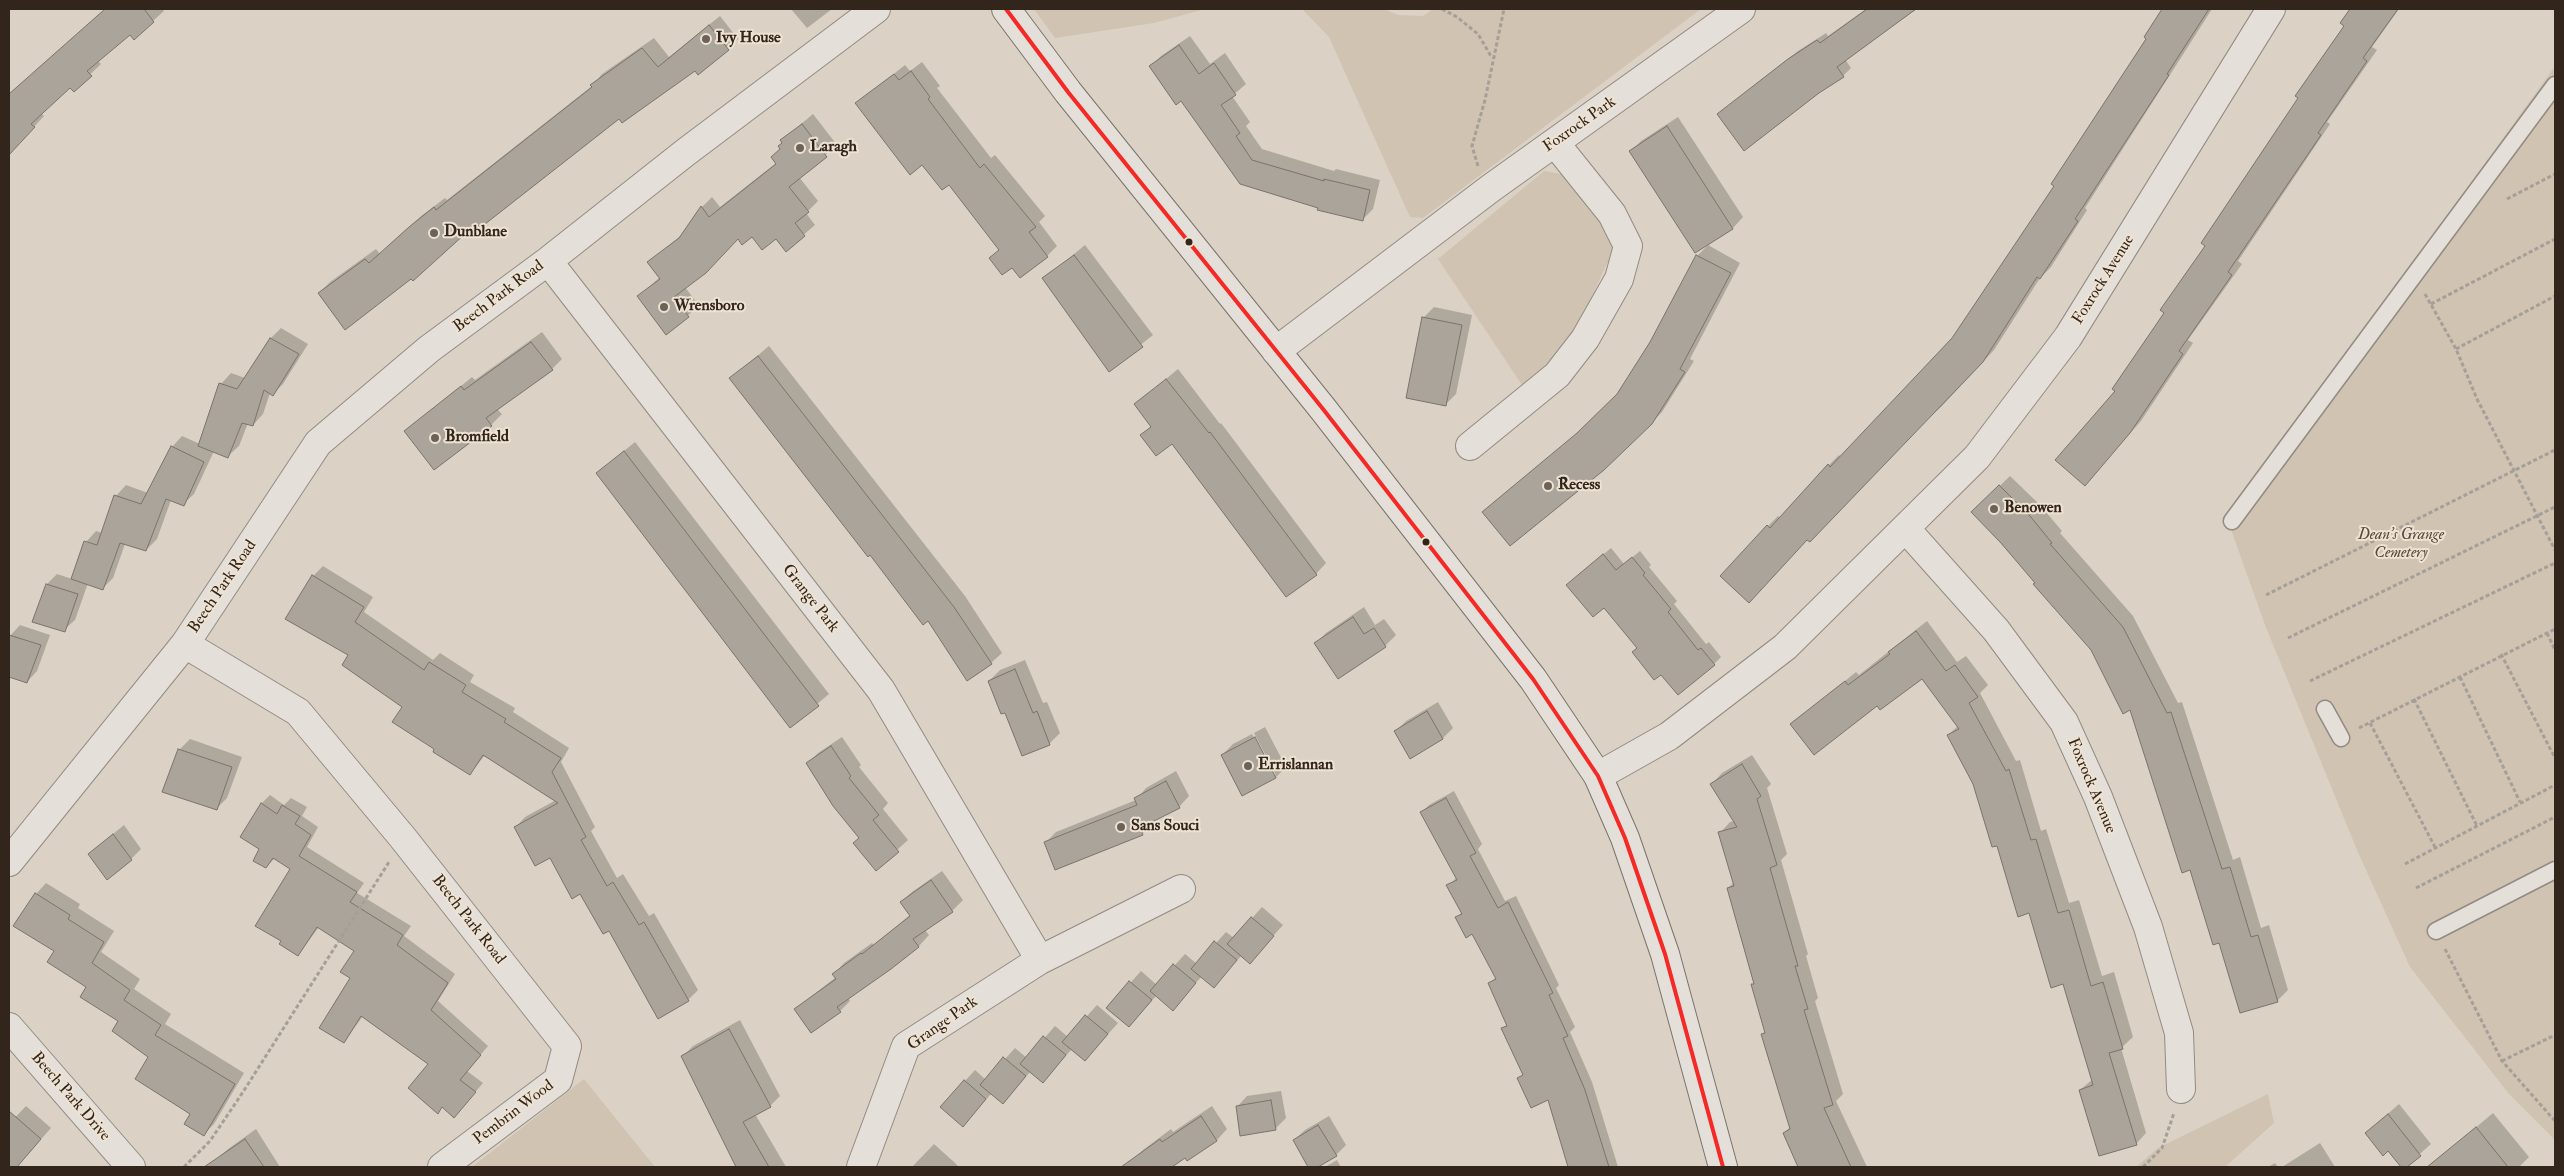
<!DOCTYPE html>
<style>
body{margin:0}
#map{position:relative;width:2564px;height:1176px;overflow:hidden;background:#dbd2c5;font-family:"IM FELL Double Pica",serif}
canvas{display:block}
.frame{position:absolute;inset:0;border:10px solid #32251b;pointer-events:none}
</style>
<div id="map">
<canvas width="2564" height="1176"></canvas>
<div class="frame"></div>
</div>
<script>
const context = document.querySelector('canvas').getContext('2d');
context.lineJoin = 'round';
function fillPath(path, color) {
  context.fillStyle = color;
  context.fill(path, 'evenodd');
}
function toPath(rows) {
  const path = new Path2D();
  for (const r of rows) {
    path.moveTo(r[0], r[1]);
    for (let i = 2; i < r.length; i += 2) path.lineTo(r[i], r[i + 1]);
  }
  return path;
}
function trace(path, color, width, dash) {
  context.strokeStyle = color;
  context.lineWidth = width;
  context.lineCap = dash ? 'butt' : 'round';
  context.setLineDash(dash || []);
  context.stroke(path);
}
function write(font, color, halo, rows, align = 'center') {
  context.font = font + ' "IM FELL Double Pica",serif';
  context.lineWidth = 4;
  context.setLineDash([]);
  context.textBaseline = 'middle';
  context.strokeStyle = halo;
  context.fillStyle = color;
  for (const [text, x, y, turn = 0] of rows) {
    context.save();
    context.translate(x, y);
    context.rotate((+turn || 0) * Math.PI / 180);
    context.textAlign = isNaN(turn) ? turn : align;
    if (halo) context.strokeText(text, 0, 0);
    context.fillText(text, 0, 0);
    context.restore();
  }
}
fillPath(toPath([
 [1034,9,1205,9,1154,23,1055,38],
 [1302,9,1384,9,1398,15,1423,16,1433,9,1701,9,1423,218,1410,217,1329,37],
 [2555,66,2555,1140,2509,1094,2410,967,2357,850,2265,625,2228,521],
 [1544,171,1567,175,1615,234,1616,265,1607,263,1586,310,1579,339,1522,385,1438,259],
 [584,1079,655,1167,472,1167],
 [2268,1094,2274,1123,2225,1167,2136,1167,2158,1148]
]), '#d0c3b1');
fillPath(toPath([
 [106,9,162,9,164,11,134,38,130,33,97,60,101,64,74,90,70,86,41,113,44,116,9,154,9,100,38,68],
 [791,9,832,9,807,28],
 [1866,9,1917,9,1845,59,1851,68,1843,76,1719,114,1798,51,1826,33,1828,36],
 [2164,9,2212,9,2085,208,2087,210,2051,267,2040,278,1994,350,1942,406,1931,416,1930,415,1808,538,1759,591,1768,526,1778,516,1781,518,1829,465,1839,455,1841,457,1953,339,2056,185],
 [2351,9,2399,9,2372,47,2377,50,2327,122,2330,124,2238,261,2242,264,2188,340,2193,343,2141,421,2085,484,2117,391,2346,26,2342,23],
 [720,16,738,39,728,49,619,118,477,221,411,277,319,293,330,282,376,249,380,254,421,216,445,198,447,200,592,86,602,74,654,38,669,57],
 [1190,36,1210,64,1225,53,1246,84,1232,96,1250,122,1246,126,1262,149,1334,171,1336,169,1380,180,1373,209,1362,220,1241,183,1181,99,1151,66,1161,56],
 [922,62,940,86,937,88,991,158,995,155,1045,216,1039,222,1057,246,1047,256,1012,266,990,258,1000,249,949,183,922,163,856,104,905,65,910,71],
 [813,114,837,145,799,177,818,201,806,213,815,225,786,250,776,237,738,237,685,287,699,306,667,333,639,296,660,277,649,262,684,233,702,207,712,197,720,207,776,163,784,142,782,140],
 [1678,117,1743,217,1733,228,1695,251,1630,152,1641,141],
 [1085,245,1153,335,1109,370,1044,279],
 [1708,245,1740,263,1690,359,1694,361,1662,412,1651,423,1619,394,1651,343,1697,256],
 [1434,307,1472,315,1456,394,1446,404,1423,318],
 [281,328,308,344,283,384,273,394,270,393,263,414,253,425,248,423,239,446,228,456,214,451,194,494,183,504,171,500,157,539,146,550,125,544,113,578,103,588,88,583,75,620,64,630,47,584,57,574,72,579,86,542,96,531,102,533,116,496,126,485,148,493,172,447,182,436,200,444,221,384,231,373,245,378,271,338],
 [542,332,562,359,552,369,497,409,502,414,491,425,434,468,406,431,472,377,475,380],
 [769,346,965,596,1002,653,991,663,928,619,731,378],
 [1178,369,1220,424,1221,423,1326,563,1316,574,1172,442,1142,435,1152,425,1136,404],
 [635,442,829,694,791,726,597,473],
 [2010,476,2040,505,2062,531,2060,533,2133,616,2178,703,2182,702,2233,860,2240,857,2261,928,2269,925,2288,990,2277,1001,2220,941,2131,708,2092,649,2036,583,1973,512],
 [1611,548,1624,564,1640,551,1651,565,1649,567,1677,601,1674,604,1706,644,1709,642,1721,657,1714,664,1638,647,1604,606,1575,578],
 [323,566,373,597,364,612,433,660,440,653,474,675,470,682,515,708,513,712,569,748,561,762,595,827,591,831,617,878,623,874,649,916,654,913,698,990,688,1000,659,1017,609,929,551,856,516,827,525,817,556,800,485,755,470,774,436,749,403,706,350,655,313,576],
 [1364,607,1375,625,1384,619,1396,635,1385,646,1316,643,1326,633],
 [1927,621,1957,662,1966,656,1988,685,1980,693,2016,761,2020,760,2041,831,2046,829,2069,903,2079,900,2102,976,2114,972,2133,1037,2121,1048,2146,1133,2136,1144,2080,1090,2093,1079,2064,982,1998,844,1974,783,1948,735,1958,726,1922,677,1877,704,1792,724,1856,672,1859,675],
 [20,625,50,635,37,671,27,682,9,676,9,637],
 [1025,660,1043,703,1047,702,1060,733,1049,744,1005,711,989,681,1000,670],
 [1438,702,1453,728,1443,738,1411,757,1395,732,1406,721],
 [1265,727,1286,767,1276,777,1222,755,1233,744,1252,734,1273,775,1276,775,1254,733],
 [842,737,861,765,859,767,888,803,883,809,908,840,876,869,860,837,808,763,818,753],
 [190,739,242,757,227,798,217,808,179,750],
 [1752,755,1771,784,1767,788,1787,854,1781,860,1808,954,1806,956,1818,998,1815,1001,1843,1094,1836,1101,1867,1167,1800,1167,1784,1133,1791,1126,1762,1034,1766,1031,1752,985,1755,982,1728,888,1734,882,1720,833,1730,822,1735,821,1712,784,1722,773],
 [1176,771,1189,796,1179,807,1152,821,1153,823,1142,834,1046,842,1056,832,1136,800,1146,788],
 [1454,791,1482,844,1478,849,1505,901,1516,896,1559,985,1556,988,1575,1027,1570,1032,1592,1082,1618,1167,1570,1167,1549,1099,1519,1078,1524,1073,1503,1029,1507,1024,1489,984,1496,977,1473,933,1456,918,1462,912,1448,886,1457,877,1422,812,1429,805],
 [270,795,284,805,291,798,307,807,302,816,318,827,307,847,364,883,357,893,411,926,404,936,455,974,438,1001,488,1046,467,1071,483,1083,462,1108,443,1106,438,1112,430,1063,363,1016,344,1042,355,950,319,927,298,955,292,869,275,858,266,867,260,849,242,837,262,803],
 [124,825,141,849,131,859,101,844],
 [942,871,963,900,952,911,924,929,929,935,919,946,848,998,850,1001,840,1011,795,1009,836,977,834,974,844,963,872,943,874,945,910,915,901,902,912,892],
 [46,883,80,904,78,908,114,931,101,952,140,979,134,989,171,1014,165,1024,244,1073,214,1124,204,1134,192,1113,150,1057,56,950,36,894],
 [1262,907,1283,925,1250,962,1242,955,1214,986,1202,976,1173,1009,1157,995,1129,1026,1108,1008,1141,971,1157,985,1185,954,1197,964,1226,932,1234,938],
 [1097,1005,1118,1023,1085,1060,1072,1049,1043,1081,1031,1071,1003,1102,992,1093,963,1125,965,1081,975,1070,986,1080,1015,1048,1027,1058,1055,1026,1068,1037],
 [740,1020,780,1096,770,1106,755,1114,786,1167,735,1167,737,1166,683,1056,693,1046],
 [1281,1091,1286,1118,1275,1129,1237,1107,1247,1096],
 [2399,1104,2431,1144,2405,1167,2402,1167,2388,1150,2366,1133],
 [26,1106,51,1128,18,1165,9,1157,9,1124],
 [1212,1106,1227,1129,1217,1140,1188,1159,1185,1156,1170,1167,1137,1167,1132,1161,1143,1150,1171,1129,1173,1132],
 [2493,1113,2529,1157,2519,1167,2439,1167,2435,1162],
 [1329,1116,1346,1145,1336,1155,1315,1167,1310,1167,1294,1140,1305,1130],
 [256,1129,280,1167,222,1167,217,1159,228,1149],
 [2320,1143,2335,1167,2282,1167],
 [934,1144,954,1162,959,1167,912,1167],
 [1337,1160,1341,1167,1325,1167],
 [2275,1163,2278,1167,2268,1167]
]), '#0003');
const building = toPath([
 [105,9,144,9,154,22,134,40,130,35,87,71,92,76,74,92,70,88,31,124,35,127,9,155,9,94,105,9],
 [1867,9,1916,9,1837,67,1844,77,1819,93,1744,151,1717,114,1788,59,1817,40,1820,43,1867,9],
 [2162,9,2209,9,2167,74,2169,75,2075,219,2078,221,2040,279,2037,277,1983,362,1810,542,1807,540,1749,603,1720,576,1767,525,1770,528,1828,464,1830,467,1952,338,2054,186,2051,184,2146,39,2144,37,2162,9],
 [2350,9,2398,9,2363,58,2367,61,2318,133,2321,135,2228,272,2232,275,2179,351,2183,354,2130,433,2085,486,2055,460,2115,391,2112,389,2164,313,2160,310,2205,246,2201,243,2298,98,2295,96,2344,26,2340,23,2350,9],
 [709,25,729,50,698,75,695,71,622,123,619,119,480,228,477,223,413,281,411,279,345,330,318,293,365,259,369,263,409,227,434,207,436,210,592,87,590,85,642,48,658,67,709,25],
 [1179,45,1199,74,1214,63,1236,95,1221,105,1240,133,1236,136,1252,160,1324,181,1324,179,1370,190,1363,221,1317,210,1318,208,1240,184,1181,101,1176,105,1149,66,1179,45],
 [911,71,930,97,928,99,980,168,984,164,1036,227,1029,232,1048,257,1020,278,1012,268,1002,275,989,258,999,250,949,185,942,190,922,165,910,175,855,103,894,74,899,80,911,71],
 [802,124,827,157,789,187,809,212,795,223,805,236,786,252,776,239,762,250,752,237,742,245,738,239,706,273,674,297,689,317,666,335,637,296,660,279,647,262,679,238,701,206,709,217,776,164,771,157,780,149,778,146,782,143,780,140,802,124],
 [1667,126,1733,229,1695,253,1629,151,1667,126],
 [1074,255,1143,347,1109,372,1042,278,1074,255],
 [1696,255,1731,273,1680,369,1685,372,1652,424,1604,470,1510,546,1482,512,1577,433,1617,394,1650,342,1696,255],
 [1422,317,1462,325,1446,406,1406,398,1422,317],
 [270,338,299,354,273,396,264,390,253,426,242,423,228,458,198,446,219,383,237,389,270,338],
 [531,342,553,370,486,418,492,426,434,470,404,431,461,386,464,390,531,342],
 [758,356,954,607,992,664,967,681,928,621,923,625,870,555,868,557,729,378,758,356],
 [1166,379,1209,433,1210,432,1317,575,1286,597,1172,444,1156,456,1140,435,1151,427,1134,404,1166,379],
 [171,446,204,462,184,506,166,499,146,551,120,543,103,590,71,579,84,541,97,545,114,495,141,504,171,446],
 [624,451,819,706,790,728,596,473,624,451],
 [1999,485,2030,516,2052,543,2050,544,2123,627,2167,713,2171,712,2222,869,2230,867,2251,937,2258,935,2278,1002,2240,1013,2219,943,2213,945,2190,870,2182,873,2130,710,2123,714,2091,650,2033,584,2035,583,2001,543,1971,512,1999,485],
 [1603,554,1616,570,1632,557,1645,573,1643,575,1671,609,1668,612,1698,650,1701,648,1715,665,1678,695,1661,675,1654,680,1632,652,1637,648,1604,608,1593,617,1566,585,1603,554],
 [312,575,364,607,355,622,424,670,429,662,466,685,462,692,506,719,504,722,561,758,552,772,586,837,581,840,607,886,613,882,639,925,644,922,689,1001,658,1019,609,931,603,934,580,894,572,899,550,858,535,866,514,827,558,803,483,755,470,775,433,752,434,749,392,722,402,707,342,665,348,655,285,619,312,575],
 [46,584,78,594,65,632,32,622,46,584],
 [1353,617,1364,634,1374,628,1386,647,1338,679,1314,643,1353,617],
 [1916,631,1946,671,1955,665,1978,697,1969,703,2006,771,2009,769,2031,840,2036,839,2058,913,2069,910,2091,986,2103,982,2123,1049,2109,1053,2137,1145,2099,1156,2079,1090,2093,1085,2063,984,2051,988,2029,913,2018,917,1997,846,1992,847,1973,784,1947,735,1959,729,1922,679,1880,710,1877,706,1814,755,1790,724,1845,681,1848,685,1890,654,1888,652,1916,631],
 [9,635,41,645,27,683,9,677,9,635],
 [1015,669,1033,713,1037,711,1050,745,1022,756,1005,713,1001,714,988,681,1015,669],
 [1427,711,1443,739,1410,759,1394,731,1427,711],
 [1255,737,1276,778,1242,796,1221,755,1255,737],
 [831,746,851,776,849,778,879,815,873,820,899,852,876,871,853,843,859,838,833,806,806,763,831,746],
 [178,749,232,767,217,810,162,792,178,749],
 [1742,764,1761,796,1757,799,1777,865,1770,868,1798,966,1795,966,1808,1009,1804,1010,1833,1105,1824,1108,1851,1167,1798,1167,1783,1133,1790,1129,1761,1034,1765,1033,1751,984,1754,984,1727,888,1734,886,1718,832,1737,827,1710,784,1742,764],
 [1166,781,1180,808,1140,828,1143,835,1055,870,1044,842,1137,805,1134,798,1166,781],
 [1446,798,1476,853,1470,856,1498,908,1508,902,1553,993,1549,995,1568,1036,1563,1038,1585,1090,1609,1167,1568,1167,1548,1100,1531,1108,1517,1078,1523,1075,1501,1028,1507,1026,1488,983,1496,979,1472,934,1466,938,1455,917,1462,914,1446,885,1457,880,1420,812,1446,798],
 [261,803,277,814,282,805,300,816,295,824,311,835,299,856,357,892,350,902,403,935,397,945,448,983,431,1010,481,1055,460,1080,476,1092,454,1118,442,1107,438,1114,408,1088,428,1064,361,1016,344,1043,319,1028,350,978,340,972,354,951,317,927,298,956,279,944,281,941,255,926,290,869,273,858,266,868,253,861,259,849,240,837,261,803],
 [113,834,132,860,107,880,88,854,113,834],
 [931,880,953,912,913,939,919,947,891,969,837,1007,841,1012,811,1033,794,1009,836,979,832,974,861,953,862,954,910,916,900,902,931,880],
 [35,893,70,915,68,919,104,942,92,963,130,990,124,1000,161,1025,155,1035,235,1084,204,1136,184,1124,190,1114,135,1079,148,1057,112,1031,118,1021,80,997,86,987,47,962,54,951,13,926,35,893],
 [1251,917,1274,936,1250,964,1227,944,1251,917],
 [1214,941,1237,960,1214,988,1191,969,1214,941],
 [1173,964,1196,983,1173,1011,1150,991,1173,964],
 [1129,981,1152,1000,1129,1027,1106,1008,1129,981],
 [1085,1015,1108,1034,1085,1061,1062,1042,1085,1015],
 [729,1029,771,1107,743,1122,769,1167,736,1167,681,1056,729,1029],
 [1043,1036,1066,1055,1043,1083,1020,1064,1043,1036],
 [1003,1057,1026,1076,1003,1104,980,1085,1003,1057],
 [964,1080,986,1099,963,1127,940,1107,964,1080],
 [1271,1100,1276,1130,1240,1136,1236,1106,1271,1100],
 [9,1111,41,1139,17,1167,9,1167,9,1111],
 [2388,1114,2421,1156,2407,1167,2401,1167,2388,1151,2383,1156,2365,1133,2388,1114],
 [1201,1116,1217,1141,1187,1161,1185,1158,1172,1167,1121,1167,1160,1139,1162,1142,1201,1116],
 [1318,1125,1337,1156,1318,1167,1308,1167,1293,1140,1318,1125],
 [2476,1127,2508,1167,2427,1167,2476,1127],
 [245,1139,264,1167,204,1167,245,1139]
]);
fillPath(building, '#aba49b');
trace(building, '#7a736b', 1);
const lane = toPath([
 [2232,521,2555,85],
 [2325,709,2341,738],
 [2436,931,2555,870]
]);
const street = toPath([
 [548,261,881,690,1040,960],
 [1276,351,1491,188,1741,9],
 [1470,446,1557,375,1585,339,1619,279,1628,246,1612,214,1555,143],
 [1906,529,1996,630,2064,722,2098,797,2148,927,2179,1033,2181,1089],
 [185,644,298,712,403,838,567,1046,558,1080,442,1167],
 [1598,776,1669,736,1785,647,1977,457,2068,337,2271,9],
 [9,862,185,644,318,443,429,349,548,261,686,152,876,9],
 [9,1027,131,1167],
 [861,1167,906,1046,1040,960,1181,889]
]);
const secondary = toPath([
 [1006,9,1068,92,1323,409,1533,679,1598,776,1625,838,1665,954,1723,1167]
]);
trace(lane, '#928b82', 19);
trace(street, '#928b82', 30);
trace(secondary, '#7a736b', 30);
trace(toPath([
 [1442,9,1457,17,1478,34,1492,58],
 [1478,166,1472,146,1485,100,1504,9],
 [2507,199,2555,174],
 [2425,294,2456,349,2477,399,2555,550],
 [2431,304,2555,239],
 [2456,349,2555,296],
 [2266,595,2555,450],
 [2547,633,2555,650],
 [2288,638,2555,507],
 [2501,654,2555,758],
 [2460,677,2520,802],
 [2310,681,2555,563],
 [2414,699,2477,826],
 [2370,723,2436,849],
 [2359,728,2555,629],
 [2405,864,2555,785],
 [2416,888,2555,817],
 [2445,949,2502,1061,2555,1121],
 [2502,1061,2555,1035],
 [184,1167,210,1141,243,1092,389,862],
 [2143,1167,2162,1148,2174,1113]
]), '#a59f99', 3, [4, 2.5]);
trace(lane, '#e4dfd9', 16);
trace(street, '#e4dfd9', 28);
trace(secondary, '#e4dfd9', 28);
trace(toPath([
 [1006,9,1068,92,1323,409,1533,679,1598,776,1625,838,1665,954,1723,1167]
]), '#f52a26', 4);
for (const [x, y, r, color] of [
 [706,39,5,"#6d6256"],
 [800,148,5,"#6d6256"],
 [434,233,5,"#6d6256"],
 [1189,242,4.5,"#32251b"],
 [664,307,5,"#6d6256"],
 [435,438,5,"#6d6256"],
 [1548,486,5,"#6d6256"],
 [1994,509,5,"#6d6256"],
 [1426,542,4.5,"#32251b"],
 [1248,766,5,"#6d6256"],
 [1121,827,5,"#6d6256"]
]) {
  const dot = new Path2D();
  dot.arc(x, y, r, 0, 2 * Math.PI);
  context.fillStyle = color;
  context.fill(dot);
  trace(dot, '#eee3d3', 2);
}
write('bold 16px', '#32251b', '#eee3d3', [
 ["Ivy House",716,39],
 ["Laragh",810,148],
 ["Dunblane",444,233],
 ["Wrensboro",674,307],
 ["Bromfield",445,438],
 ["Recess",1558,486],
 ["Benowen",2004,509],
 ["Errislannan",1258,766],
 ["Sans Souci",1131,827]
], 'left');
write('16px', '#32251b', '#eee3d3', [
 ["Foxrock Park",1580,125,-35],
 ["Foxrock Avenue",2104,280,-58],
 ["Beech Park Road",499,297,-37],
 ["Beech Park Road",223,587,-56],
 ["Grange Park",810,599,52],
 ["Foxrock Avenue",2091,786,67],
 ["Beech Park Road",468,920,52],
 ["Grange Park",943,1024,-35],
 ["Beech Park Drive",70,1097,49],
 ["Pembrin Wood",514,1113,-37]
]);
write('italic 16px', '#57493c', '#eee3d3', [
 ["Dean's Grange",2401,536],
 ["Cemetery",2401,554]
]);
</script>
